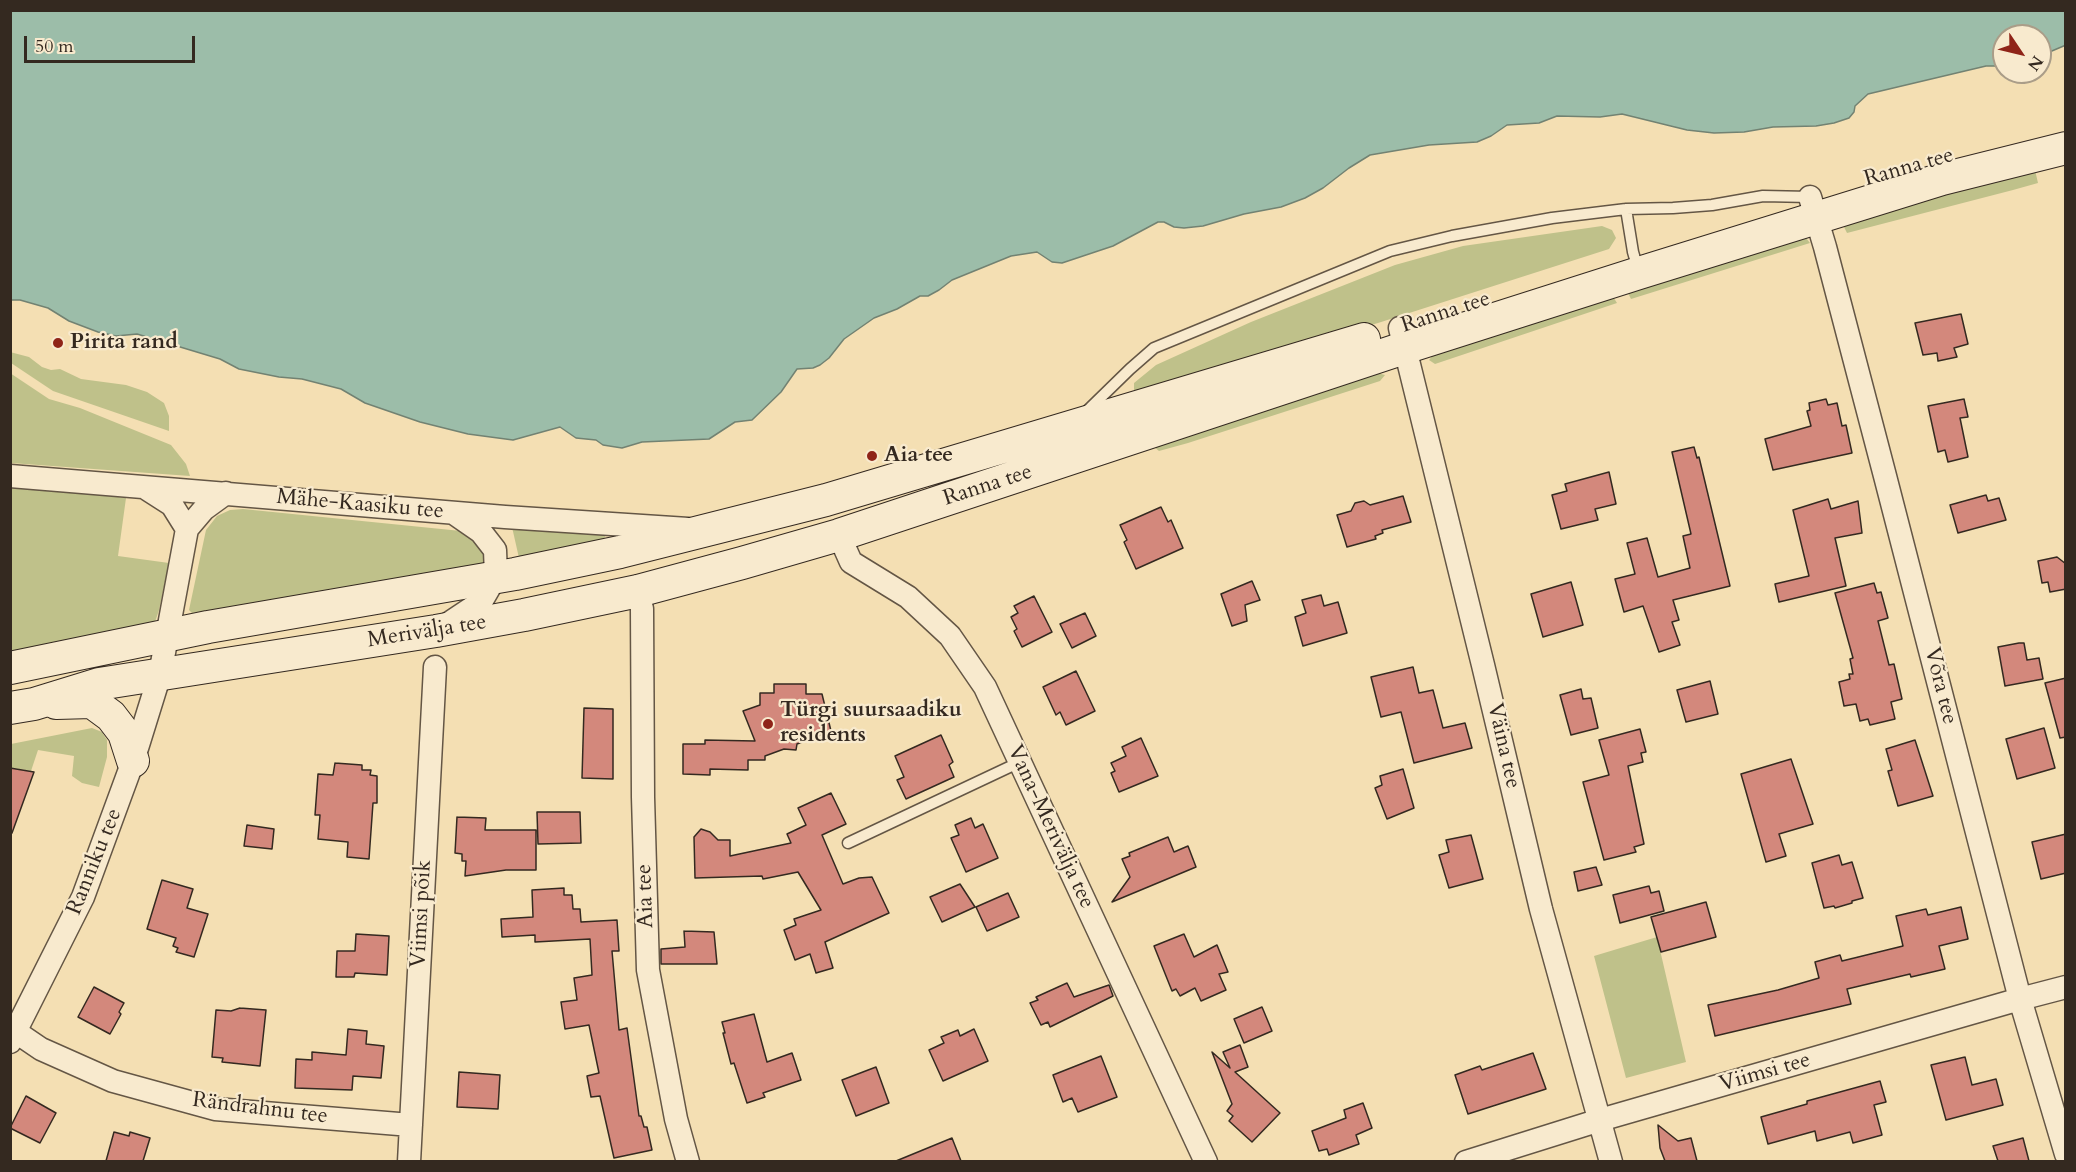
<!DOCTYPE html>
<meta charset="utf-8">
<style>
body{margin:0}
#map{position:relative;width:2076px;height:1172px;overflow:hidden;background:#f4dfb3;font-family:Cardo,serif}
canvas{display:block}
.frame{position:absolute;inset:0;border:12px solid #342920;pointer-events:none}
.north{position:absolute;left:1992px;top:24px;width:60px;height:60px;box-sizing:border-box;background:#f8eace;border:2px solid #aa9d88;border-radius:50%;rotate:125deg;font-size:16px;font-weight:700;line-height:24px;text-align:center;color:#342920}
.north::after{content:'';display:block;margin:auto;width:21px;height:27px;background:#8f2418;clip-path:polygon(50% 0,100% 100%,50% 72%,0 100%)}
.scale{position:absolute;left:24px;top:36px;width:171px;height:27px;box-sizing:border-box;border:3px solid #342920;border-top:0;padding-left:8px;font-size:18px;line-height:21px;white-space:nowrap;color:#342920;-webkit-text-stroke:4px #f8eace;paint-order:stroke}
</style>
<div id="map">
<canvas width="2076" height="1172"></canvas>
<div class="frame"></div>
<div class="north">N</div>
<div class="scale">50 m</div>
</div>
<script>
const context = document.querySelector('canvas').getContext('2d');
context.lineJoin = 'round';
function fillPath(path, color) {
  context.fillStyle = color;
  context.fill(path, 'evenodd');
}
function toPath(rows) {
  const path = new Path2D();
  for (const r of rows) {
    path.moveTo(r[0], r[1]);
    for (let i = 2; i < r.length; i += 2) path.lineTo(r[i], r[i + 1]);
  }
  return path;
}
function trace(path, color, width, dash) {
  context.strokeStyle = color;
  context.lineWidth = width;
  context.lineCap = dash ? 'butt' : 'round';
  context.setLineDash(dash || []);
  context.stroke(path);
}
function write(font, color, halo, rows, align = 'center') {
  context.font = font + ' Cardo,serif';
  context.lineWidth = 4.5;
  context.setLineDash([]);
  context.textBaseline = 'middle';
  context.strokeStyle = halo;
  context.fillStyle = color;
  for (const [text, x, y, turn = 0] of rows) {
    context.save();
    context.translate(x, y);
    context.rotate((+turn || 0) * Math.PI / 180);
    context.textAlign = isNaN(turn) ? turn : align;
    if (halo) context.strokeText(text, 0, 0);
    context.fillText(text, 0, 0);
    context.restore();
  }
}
fillPath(toPath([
 [2035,170,2038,183,2013,190,1847,233,1843,225,1952,190],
 [1602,226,1612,230,1616,238,1609,249,1378,323,1142,393,1134,391,1134,383,1156,365,1251,322,1395,265,1463,246],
 [1806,238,1810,243,1631,299,1627,291],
 [1612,295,1617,303,1435,364,1429,360,1435,353],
 [10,352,29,357,42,367,51,370,60,369,81,379,126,385,147,392,164,403,169,416,169,431,53,391,11,363],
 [1374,372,1385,375,1380,381,1188,443,1159,451,1154,447],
 [10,373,49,399,80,408,171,445,186,464,190,476,11,463],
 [11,484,126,498,118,556,169,563,159,610,155,622,11,653],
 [243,509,461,531,483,548,486,563,192,613,189,610,206,530,217,516,230,510],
 [512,527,605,535,604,543,519,558],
 [92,728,102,732,107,740,107,757,99,787,82,783,72,776,74,756,38,750,31,771,14,768,11,772,11,744],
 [1657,937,1686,1062,1626,1078,1594,956]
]), '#bfc18a');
const water = toPath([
 [11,10,2065,10,2066,45,2040,56,2040,36,2004,36,2004,66,1986,66,1868,94,1855,106,1854,112,1849,118,1834,123,1816,126,1773,127,1744,132,1714,133,1687,130,1622,114,1600,117,1557,116,1539,123,1507,125,1491,136,1477,142,1429,145,1370,155,1349,168,1323,188,1305,198,1281,207,1244,214,1203,226,1184,228,1174,227,1164,222,1158,222,1113,246,1062,263,1052,262,1037,252,1011,256,952,280,939,290,928,296,920,296,897,309,874,318,844,339,829,358,820,365,813,368,797,369,781,392,752,420,735,422,709,439,642,442,622,448,603,445,596,440,576,438,560,427,513,440,468,434,420,422,365,403,341,389,302,379,279,377,239,369,220,359,137,334,116,336,98,332,69,321,48,308,20,300,11,300,11,10]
]);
fillPath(water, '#9cbda9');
trace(water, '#728272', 1.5);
const building = toPath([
 [1961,314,1968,344,1954,348,1957,357,1938,361,1937,353,1923,355,1915,323,1961,314],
 [1826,399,1828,405,1837,403,1842,426,1846,425,1852,453,1773,470,1765,439,1811,426,1807,411,1810,410,1809,403,1826,399],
 [1964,399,1968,417,1960,418,1968,457,1948,462,1945,450,1938,452,1928,406,1964,399],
 [1694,447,1697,458,1699,457,1730,586,1673,600,1679,620,1672,622,1680,645,1659,652,1643,606,1624,612,1615,579,1635,574,1627,543,1647,538,1658,577,1690,568,1683,536,1691,534,1672,452,1694,447],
 [1609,472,1616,504,1595,509,1598,520,1561,529,1552,495,1567,491,1565,484,1609,472],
 [1986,495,1988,501,1999,498,2006,520,1958,533,1950,505,1986,495],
 [1403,496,1411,522,1382,530,1383,533,1375,536,1376,539,1347,547,1337,515,1351,511,1355,503,1364,501,1370,505,1403,496],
 [1828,499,1831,509,1858,501,1862,533,1835,538,1846,586,1779,602,1775,584,1809,576,1793,510,1828,499],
 [1161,507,1168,522,1171,520,1183,548,1136,569,1124,542,1127,540,1120,525,1161,507],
 [2057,557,2066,564,2066,589,2050,592,2048,582,2042,583,2038,561,2057,557],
 [1252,581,1260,600,1245,605,1247,621,1232,626,1221,594,1252,581],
 [1571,582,1583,625,1543,637,1531,594,1571,582],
 [1874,583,1877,593,1881,592,1888,618,1878,621,1889,665,1894,664,1902,699,1891,702,1895,719,1870,725,1868,719,1860,721,1856,704,1844,706,1839,682,1850,679,1849,674,1853,674,1850,659,1853,658,1835,593,1874,583],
 [1321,595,1324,606,1338,602,1347,633,1303,646,1295,617,1306,613,1302,600,1321,595],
 [1034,596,1052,632,1022,647,1014,631,1017,629,1011,617,1018,613,1014,606,1034,596],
 [1085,613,1096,636,1072,648,1060,624,1085,613],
 [2019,643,2024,643,2027,660,2039,658,2043,679,2005,686,1998,647,2019,643],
 [1413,667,1419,693,1433,690,1443,728,1465,723,1472,748,1414,763,1401,712,1381,717,1371,677,1413,667],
 [1076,671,1095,711,1066,725,1060,712,1056,715,1043,687,1076,671],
 [2066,678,2066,737,2060,738,2045,683,2066,678],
 [1710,681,1718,714,1686,722,1677,690,1710,681],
 [774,684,806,684,806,694,822,694,831,731,797,744,796,750,784,749,765,756,765,760,748,760,748,770,710,769,710,775,683,774,683,744,705,744,705,740,755,741,743,711,760,705,760,693,774,693,774,684],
 [1581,689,1583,699,1591,698,1598,728,1571,735,1560,695,1581,689],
 [584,708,613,709,613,779,582,778,584,708],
 [2044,728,2055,768,2017,779,2006,739,2044,728],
 [1640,729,1646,752,1641,753,1643,762,1628,766,1644,844,1634,847,1636,852,1604,860,1583,782,1609,775,1599,740,1640,729],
 [941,735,953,762,949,765,954,777,906,799,897,780,904,777,895,756,941,735],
 [1141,738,1158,776,1119,792,1111,773,1115,771,1111,763,1126,756,1122,747,1141,738],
 [1915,740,1933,796,1898,806,1888,771,1892,770,1886,749,1915,740],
 [1791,759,1813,824,1779,834,1786,856,1766,862,1741,774,1791,759],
 [335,763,362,765,362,770,371,770,370,775,377,776,377,803,373,803,369,859,347,857,348,842,318,839,320,815,315,815,318,774,333,775,335,763],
 [10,768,34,772,12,833,10,832,10,768],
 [1403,769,1414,808,1387,819,1375,788,1382,785,1380,776,1403,769],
 [831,793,846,824,822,835,843,884,859,878,872,877,889,913,825,942,833,968,816,973,810,954,795,960,784,930,796,925,794,919,821,910,798,872,763,879,762,876,695,878,694,837,701,829,710,832,718,840,730,840,730,856,791,843,787,834,806,825,798,808,831,793],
 [537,812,580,812,581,843,538,844,537,812],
 [457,817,486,818,485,830,536,830,536,870,506,870,465,876,466,861,462,861,462,854,455,853,457,817],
 [971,818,975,828,983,824,998,858,966,872,951,838,959,835,955,825,971,818],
 [247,825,274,829,272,849,244,846,247,825],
 [2066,834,2066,873,2041,879,2032,842,2066,834],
 [1471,835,1483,879,1449,888,1439,855,1449,852,1446,840,1471,835],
 [1168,837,1174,852,1188,846,1196,867,1112,902,1130,877,1122,859,1130,856,1129,853,1168,837],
 [1839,855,1842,865,1852,862,1863,898,1852,901,1852,903,1835,908,1834,906,1824,908,1812,863,1839,855],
 [1596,867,1602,885,1578,891,1574,872,1596,867],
 [162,880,193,889,187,908,208,914,194,957,176,952,178,948,173,946,176,938,147,929,162,880],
 [960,884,975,907,942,922,930,897,960,884],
 [1649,886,1651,893,1659,891,1664,911,1620,923,1613,895,1649,886],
 [564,888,564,895,572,895,573,909,580,909,581,922,617,920,619,951,612,951,619,1030,627,1028,639,1116,641,1116,644,1127,647,1127,652,1150,614,1158,600,1096,591,1097,587,1076,599,1073,589,1025,565,1029,561,1002,577,1000,574,978,592,975,590,939,535,942,535,935,502,937,501,919,533,917,532,890,564,888],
 [1008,893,1019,917,987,931,976,907,1008,893],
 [1706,902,1716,937,1661,952,1651,917,1706,902],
 [1961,907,1968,939,1939,946,1945,969,1911,977,1910,974,1847,989,1851,1004,1715,1036,1708,1005,1778,990,1819,978,1815,962,1840,955,1842,961,1903,946,1896,916,1926,909,1928,915,1961,907],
 [684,931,714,932,717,964,661,964,661,949,685,947,684,931],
 [356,934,389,936,387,975,355,973,354,977,336,977,337,951,355,951,356,934],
 [1184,934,1194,957,1217,945,1228,972,1219,974,1226,990,1201,1001,1195,988,1180,996,1176,989,1172,991,1154,946,1184,934],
 [1067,983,1074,997,1109,985,1113,996,1050,1027,1048,1022,1041,1025,1030,1003,1038,1000,1036,997,1067,983],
 [94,987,124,1003,119,1012,121,1014,110,1034,78,1017,94,987],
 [1262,1007,1272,1031,1244,1043,1234,1019,1262,1007],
 [240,1008,266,1010,260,1066,222,1062,223,1058,212,1057,216,1010,231,1011,240,1008],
 [754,1014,767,1062,792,1053,801,1080,763,1093,765,1097,747,1103,734,1063,731,1064,723,1033,725,1033,722,1022,754,1014],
 [348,1029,367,1031,366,1044,384,1046,381,1078,353,1076,352,1090,295,1088,296,1059,312,1060,312,1052,346,1055,348,1029],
 [974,1029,988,1061,943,1081,929,1050,944,1043,941,1037,958,1030,960,1036,974,1029],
 [1240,1045,1248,1067,1235,1072,1280,1113,1252,1142,1229,1121,1233,1116,1227,1111,1232,1104,1212,1052,1230,1068,1223,1052,1240,1045],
 [1533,1053,1546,1089,1468,1114,1455,1075,1480,1066,1482,1070,1533,1053],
 [1101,1056,1117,1097,1078,1112,1072,1098,1063,1102,1053,1075,1101,1056],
 [1965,1057,1972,1085,1996,1079,2003,1105,1946,1120,1931,1065,1965,1057],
 [876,1067,889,1103,856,1116,842,1080,876,1067],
 [459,1072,500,1075,498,1109,457,1107,459,1072],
 [1880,1081,1886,1102,1874,1105,1882,1135,1853,1143,1850,1132,1817,1141,1815,1131,1768,1144,1761,1117,1807,1104,1807,1101,1880,1081],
 [26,1096,56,1113,40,1143,10,1128,26,1096],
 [1363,1103,1372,1128,1356,1135,1359,1144,1329,1155,1327,1149,1319,1151,1312,1131,1346,1118,1344,1110,1363,1103],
 [1658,1125,1678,1141,1691,1138,1697,1161,1665,1161,1660,1148,1658,1125],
 [114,1132,129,1136,130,1132,150,1138,143,1161,106,1161,114,1132],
 [952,1138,961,1161,896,1161,952,1138],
 [2023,1138,2029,1161,1998,1161,1993,1146,2023,1138]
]);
fillPath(building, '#d3887c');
trace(building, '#342920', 1.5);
const lane = toPath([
 [1626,209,1633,252,1638,269],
 [1088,410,1130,369,1154,348,1390,251,1452,236,1552,218,1626,209,1673,208,1712,205,1763,196,1810,197],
 [848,843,1020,762]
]);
const street = toPath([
 [1810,197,1825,247,1885,476,2020,999,2066,1154],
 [1400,328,1483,665,1541,909,1611,1162],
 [10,476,505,517,688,529],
 [147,489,172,505,187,529],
 [839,535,851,562,908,597,950,636,985,687,1206,1162],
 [638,591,642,609,643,797,648,970,676,1119,688,1162],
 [445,626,481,602,496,576,495,550,481,532,455,514],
 [16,1032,41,1049,113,1081,215,1109,411,1125],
 [10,1042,83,897,133,761,160,674,187,529,204,509,226,493],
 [409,1162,435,667],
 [1466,1162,1600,1120,2020,999,2066,987]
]);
const secondary = toPath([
 [10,668,208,627,515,574,620,552,826,500,1364,339],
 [56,703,92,702,111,716,124,733,133,761],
 [10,708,34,704,99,684,436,631,524,615,638,591,742,563,839,535,1404,348,1639,273,1942,179,2066,148]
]);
trace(lane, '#645645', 13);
trace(street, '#645645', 25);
trace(secondary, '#342920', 34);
trace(lane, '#f8eace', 10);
trace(street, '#f8eace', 22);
trace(secondary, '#f8eace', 32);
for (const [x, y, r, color] of [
 [58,343,6,"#8f2418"],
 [872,456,6,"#8f2418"],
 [768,724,6,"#8f2418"]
]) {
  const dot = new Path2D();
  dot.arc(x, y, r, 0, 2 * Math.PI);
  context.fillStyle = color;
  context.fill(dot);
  trace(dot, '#f8eace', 2);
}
write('22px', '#342920', '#f8eace', [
 ["Ranna tee",1909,168,-16],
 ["Ranna tee",1446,313,-18],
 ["Ranna tee",988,486,-18],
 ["Mähe-Kaasiku tee",360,505,5],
 ["Merivälja tee",427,632,-9],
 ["Võra tee",1940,686,76],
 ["Väina tee",1503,746,77],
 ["Vana-Merivälja tee",1050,827,65],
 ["Ranniku tee",95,862,-68],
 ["Aia tee",646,896,-92],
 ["Viimsi põik",422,914,-87],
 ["Viimsi tee",1765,1073,-16],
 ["Rändrahnu tee",260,1109,7]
]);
write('bold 22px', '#342920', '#f8eace', [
 ["Pirita rand",70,343],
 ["Aia tee",884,456],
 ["Türgi suursaadiku",780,711],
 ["residents",780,736]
], 'left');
</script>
